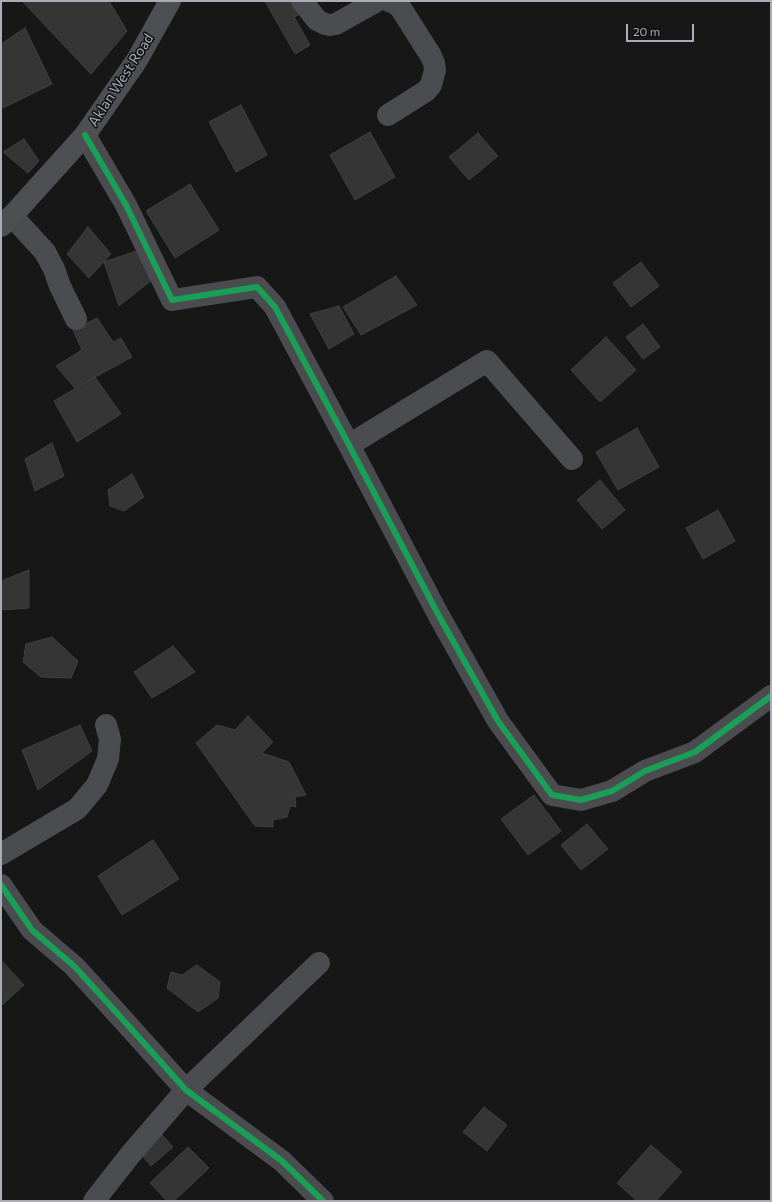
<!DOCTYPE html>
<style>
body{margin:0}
#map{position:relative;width:772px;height:1202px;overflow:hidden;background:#171717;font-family:Commissioner,sans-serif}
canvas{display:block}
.frame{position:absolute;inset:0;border:2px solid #a8adb8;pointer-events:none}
.scale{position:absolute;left:626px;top:24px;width:68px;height:18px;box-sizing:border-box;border:2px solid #a8adb8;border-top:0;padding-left:5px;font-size:12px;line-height:14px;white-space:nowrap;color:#a8adb8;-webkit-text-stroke:3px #111113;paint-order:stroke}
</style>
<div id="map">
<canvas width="772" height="1202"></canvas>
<div class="frame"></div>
<div class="scale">20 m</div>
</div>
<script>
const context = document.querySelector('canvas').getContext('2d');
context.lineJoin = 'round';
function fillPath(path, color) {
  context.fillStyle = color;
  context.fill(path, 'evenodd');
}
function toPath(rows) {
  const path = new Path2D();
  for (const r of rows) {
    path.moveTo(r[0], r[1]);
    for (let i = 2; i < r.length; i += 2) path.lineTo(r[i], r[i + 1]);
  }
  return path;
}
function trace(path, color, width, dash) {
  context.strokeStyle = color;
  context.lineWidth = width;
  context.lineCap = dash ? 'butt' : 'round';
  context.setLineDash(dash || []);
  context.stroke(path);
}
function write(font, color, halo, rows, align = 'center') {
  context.font = font + ' Commissioner,sans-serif';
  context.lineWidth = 3;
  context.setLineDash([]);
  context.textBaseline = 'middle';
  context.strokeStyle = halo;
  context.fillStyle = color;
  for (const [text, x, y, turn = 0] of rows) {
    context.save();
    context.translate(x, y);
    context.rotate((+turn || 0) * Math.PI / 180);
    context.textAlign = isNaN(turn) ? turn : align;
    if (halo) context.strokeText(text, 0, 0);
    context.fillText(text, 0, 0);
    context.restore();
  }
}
const building = toPath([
 [24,1,109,1,127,31,91,74,23,2,24,1],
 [265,1,293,1,301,14,294,17,310,45,295,54,265,1],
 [25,28,52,84,3,108,1,102,1,44,25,28],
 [241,105,267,155,236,172,209,122,241,105],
 [370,132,395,177,355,200,330,155,370,132],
 [478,133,498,156,469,180,449,157,478,133],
 [24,139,39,161,28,173,3,152,24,139],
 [190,184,219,230,175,258,146,211,190,184],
 [88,227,111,254,89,278,67,254,88,227],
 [139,250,153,279,119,306,104,262,139,250],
 [641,262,659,286,631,307,613,283,641,262],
 [396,276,417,305,361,335,343,307,396,276],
 [339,306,354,334,329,349,310,314,339,306],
 [97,318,113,342,121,338,132,357,75,388,56,366,82,350,73,330,97,318],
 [643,324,660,347,643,359,626,337,643,324],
 [606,337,636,370,600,402,571,370,606,337],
 [95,377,121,414,77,442,54,401,95,377],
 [637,428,659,467,618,490,596,452,637,428],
 [52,443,64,476,35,491,25,459,52,443],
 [132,474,144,497,124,511,110,506,108,490,132,474],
 [600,480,625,510,602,529,577,500,600,480],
 [718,510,735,541,703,559,686,528,718,510],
 [29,570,29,608,1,610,1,581,29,570],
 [52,637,78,661,71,678,41,677,23,662,26,644,52,637],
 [173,646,195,672,152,698,134,672,173,646],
 [248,716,273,742,262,753,289,762,306,795,295,797,296,807,290,806,287,817,273,820,273,827,255,826,196,743,217,725,235,730,248,716],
 [80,725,92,751,38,790,22,750,80,725],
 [534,795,561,831,528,855,501,819,534,795],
 [587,824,608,849,581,870,561,845,587,824],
 [153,840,179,879,122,915,98,876,153,840],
 [1,960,24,985,1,1006,1,960],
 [197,965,220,982,218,998,198,1012,167,988,171,972,182,975,197,965],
 [484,1107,507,1125,487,1151,463,1132,484,1107],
 [162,1135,173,1147,151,1166,141,1154,162,1135],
 [651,1145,682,1172,656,1201,637,1201,617,1183,651,1145],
 [188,1147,209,1168,174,1201,167,1201,150,1183,188,1147]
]);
fillPath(building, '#353536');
trace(building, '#3f4043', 1);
trace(toPath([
 [302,1,317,20,325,24,330,25,336,24,377,1],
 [388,115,426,91,431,85,435,70,434,63,431,56,400,7,394,3,389,1],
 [85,135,126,205,172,300,257,287,275,307,349,445,439,616,498,721,552,795,581,800,612,791,645,771,695,752,771,696],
 [12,216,45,252,54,269,60,286,76,319],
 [349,445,487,361,572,459],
 [1,854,77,809,97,785,108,759,110,739,106,725],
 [1,885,32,930,74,966,116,1012,186,1090,282,1161,323,1201],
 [94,1201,130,1155,186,1090,319,963]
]), '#4b4c50', 22);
trace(toPath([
 [1,226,12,216,85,135,137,60,170,1]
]), '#4d4f52', 22);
trace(toPath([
 [85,135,126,205,172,300,257,287,275,307,349,445,439,616,498,721,552,795,581,800,612,791,645,771,695,752,771,696],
 [1,885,32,930,74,966,116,1012,186,1090,282,1161,323,1201]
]), '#1a9f57', 6);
write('14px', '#a8adb8', '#111113', [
 ["Aklan West Road",121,80,-57]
]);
</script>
